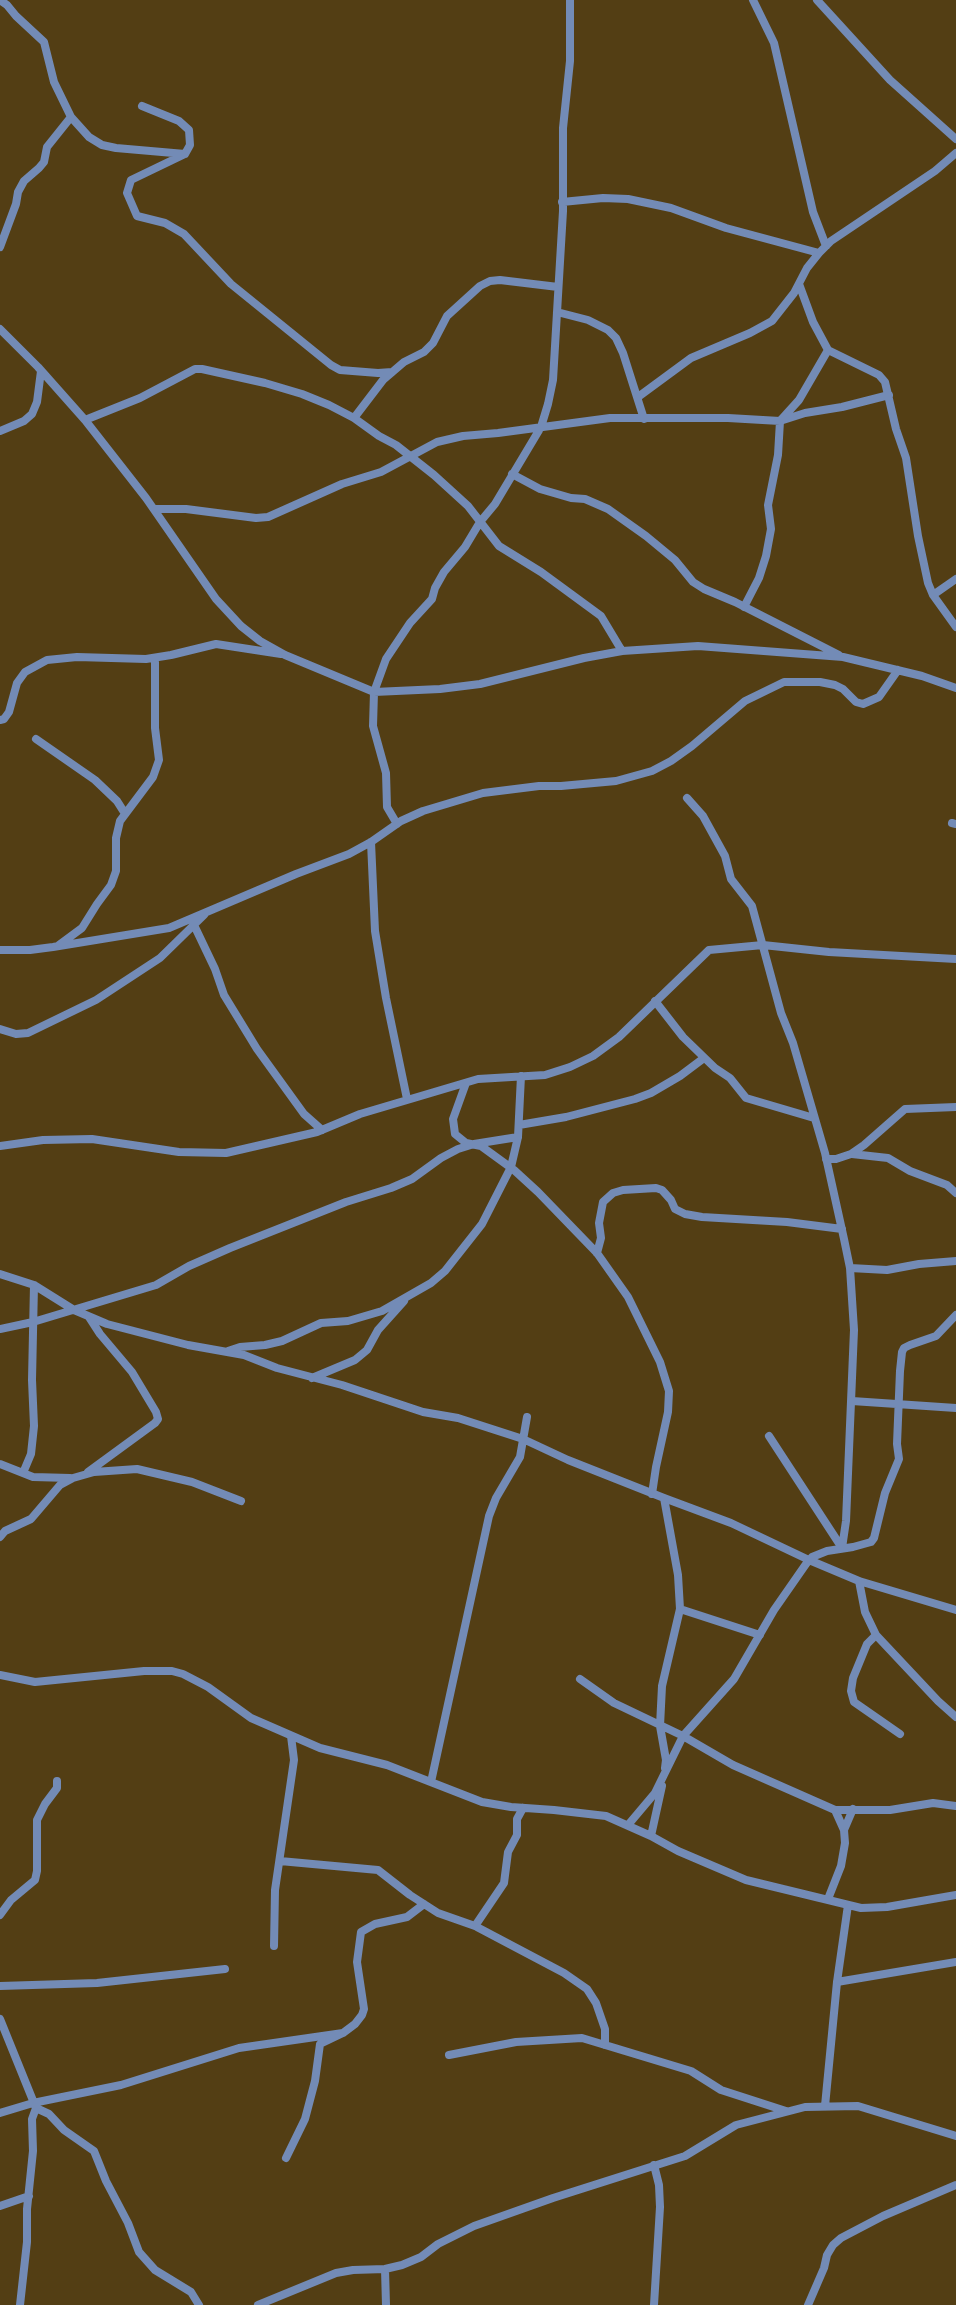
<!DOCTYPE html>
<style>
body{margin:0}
canvas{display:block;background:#533e14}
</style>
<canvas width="956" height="2305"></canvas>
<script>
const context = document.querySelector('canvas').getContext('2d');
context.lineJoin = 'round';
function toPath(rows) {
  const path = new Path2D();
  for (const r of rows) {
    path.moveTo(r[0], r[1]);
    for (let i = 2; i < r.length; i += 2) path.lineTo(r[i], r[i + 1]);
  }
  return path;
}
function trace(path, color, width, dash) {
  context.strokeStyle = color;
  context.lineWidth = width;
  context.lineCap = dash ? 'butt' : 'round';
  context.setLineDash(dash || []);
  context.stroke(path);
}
trace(toPath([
 [0,0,7,5,16,16,44,42,54,82,71,117,89,137,102,145,116,148,185,154],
 [753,0,774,43,813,212,826,246],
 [817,0,890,80,956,139],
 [142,106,179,121,189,130,190,145,185,154,131,180,127,193,137,216,165,223,184,234,231,284,331,365,340,370,378,373,392,372],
 [562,202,603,198,628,199,671,208,726,228,819,253],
 [0,247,16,204,18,192,24,181,39,168,44,162,47,147,71,117],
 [799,284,813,322,828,350,879,375,885,382,896,429,906,458,918,536,928,583,933,595,956,627],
 [557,312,588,320,608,330,616,338,623,353,644,419],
 [0,329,38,367,85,420,146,498,216,599,241,626,260,641,285,655,374,692,440,689,480,684,584,658,622,651,698,646,843,657,922,676,956,688],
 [638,397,691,358,750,333,772,321,794,293,807,268,819,253,831,241,935,171,956,153],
 [354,418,383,380,404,362,424,352,433,343,447,316,480,286,490,281,500,280,558,287],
 [85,420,140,398,195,369,202,369,265,383,302,394,329,405,354,418,379,436,396,445,434,475,468,506,499,546,541,572,601,616,622,651],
 [0,431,24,421,32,414,37,402,41,371],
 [512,474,540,489,571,498,585,499,608,509,646,536,675,560,693,582,704,589,735,602,839,655],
 [154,509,186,509,256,518,268,517,342,484,381,472,437,442,463,436,498,433,610,418,728,418,780,421,805,413,842,407,889,395],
 [933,595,956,579],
 [744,607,759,578,766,556,771,529,768,505,778,455,780,421,799,400,828,350],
 [0,720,4,719,9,712,17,683,25,672,47,660,77,657,146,659,171,655,216,644,281,654],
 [36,739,95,780,117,801,124,812],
 [687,798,703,816,725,856,731,879,752,906,781,1013,793,1043,825,1153,844,1239,850,1268,854,1330,846,1521,842,1548],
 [952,823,956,824],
 [397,824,387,807,386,773,373,726,374,692,386,659,410,623,432,599,435,588,444,572,465,547,480,522,495,504,541,427,548,404,553,380,563,211,563,128,570,61,570,0],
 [371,842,375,931,386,998,407,1099],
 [194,925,215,969,224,995,257,1049,304,1114,322,1130],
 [59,945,82,928,97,904,111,885,116,871,116,838,120,821,153,777,159,760,155,728,155,658],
 [0,950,30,950,53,947,169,928,296,874,349,854,371,842,401,821,423,811,483,793,539,786,561,786,616,781,652,771,671,761,692,746,745,701,784,682,820,682,835,685,843,689,856,702,863,704,879,697,898,670],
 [655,1001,683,1037,715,1068,730,1078,746,1098,814,1118],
 [0,1029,16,1034,28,1033,96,1000,160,958,204,915],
 [466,1083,453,1119,455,1134,466,1143,481,1146,514,1170,538,1192,597,1253,628,1297,660,1362,669,1391,668,1412,656,1467,652,1494],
 [519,1125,566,1117,635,1099,651,1093,680,1076,704,1058],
 [0,1146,43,1140,92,1139,179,1152,226,1153,317,1132,360,1114,478,1079,545,1075,570,1067,593,1056,619,1037,709,950,763,945,829,952,956,959],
 [852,1154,888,1158,910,1171,947,1185,956,1193],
 [826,1159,836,1159,851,1154,864,1145,905,1109,956,1107],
 [597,1253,601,1238,599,1223,603,1202,613,1193,623,1190,656,1188,662,1190,671,1200,675,1209,685,1214,702,1217,787,1222,842,1229],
 [850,1268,887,1270,919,1264,956,1261],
 [0,1274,34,1285,74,1310,107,1324,188,1345,244,1355,277,1368,342,1385,423,1412,458,1418,523,1439,568,1460,664,1498,731,1523,809,1560,859,1581,956,1610],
 [0,1329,33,1322,156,1285,189,1266,230,1248,346,1202,391,1188,412,1179,441,1158,458,1149,474,1144,518,1137],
 [228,1351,240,1347,265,1345,282,1341,321,1323,348,1321,382,1311,431,1283,445,1271,482,1224,511,1167,518,1137,521,1076],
 [312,1378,355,1360,367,1350,378,1330,404,1301],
 [852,1401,956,1408],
 [769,1436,842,1548],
 [0,1464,33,1477,70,1478],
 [88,1472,155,1423,158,1419,156,1412,132,1372,100,1334,89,1317],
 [23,1473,31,1454,34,1426,32,1380,34,1285],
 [664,1498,678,1575,680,1609,662,1686,660,1726,666,1760,665,1768],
 [0,1537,5,1531,31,1519,60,1485,73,1478,94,1472,137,1469,192,1482,241,1501],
 [859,1581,865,1612,876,1635,938,1701,956,1717],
 [680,1609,760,1635],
 [876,1635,867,1644,853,1678,851,1691,854,1702,900,1734],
 [0,1675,35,1682,144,1671,172,1671,183,1674,208,1687,251,1718,320,1748,387,1765,482,1802,511,1807,554,1810,606,1816,651,1836,678,1851,746,1880,861,1908,887,1907,956,1895],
 [580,1679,614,1703,683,1736,733,1765,835,1810,844,1830,845,1843,841,1866,828,1899],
 [431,1782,489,1516,496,1498,520,1457,527,1417],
 [835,1810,890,1810,933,1803,956,1806],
 [628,1825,655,1793,683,1736,734,1679,774,1610,806,1564,812,1557,827,1551,853,1547,871,1542,874,1538,885,1493,899,1459,897,1444,900,1371,902,1352,904,1348,910,1345,936,1336,956,1315],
 [844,1830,853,1809],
 [651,1836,662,1786],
 [280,1861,378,1870,410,1895,438,1913,475,1926,564,1973,587,1989,596,2003,605,2029,605,2045],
 [0,1915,11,1900,35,1880,37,1871,37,1820,45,1804,57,1788,57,1781],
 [475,1926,504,1883,508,1852,517,1835,517,1819,523,1808],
 [274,1946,275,1890,294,1760,291,1736],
 [837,1982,956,1962],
 [0,1986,97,1983,225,1969],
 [0,2019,36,2108,32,2119,33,2151,27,2209,27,2242,20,2305],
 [449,2055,516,2042,582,2038,691,2071,721,2090,786,2111],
 [825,2106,837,1982,848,1905],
 [36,2108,49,2114,64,2130,94,2151,106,2181,128,2223,139,2252,155,2270,191,2292,199,2305],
 [0,2113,33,2103,121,2085,239,2048,343,2033],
 [286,2158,305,2119,315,2081,320,2044,343,2033,355,2024,362,2015,364,2009,357,1962,361,1932,375,1924,407,1917,424,1904],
 [0,2206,29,2196],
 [385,2269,386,2305],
 [258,2305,336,2273,353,2270,385,2269,402,2265,421,2257,438,2244,474,2226,553,2198,685,2156,736,2125,805,2107,858,2106,956,2136],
 [654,2305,660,2207,659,2185,654,2165],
 [808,2305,824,2268,827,2255,833,2245,841,2238,883,2216,956,2185]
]), '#738bb6', 8);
</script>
